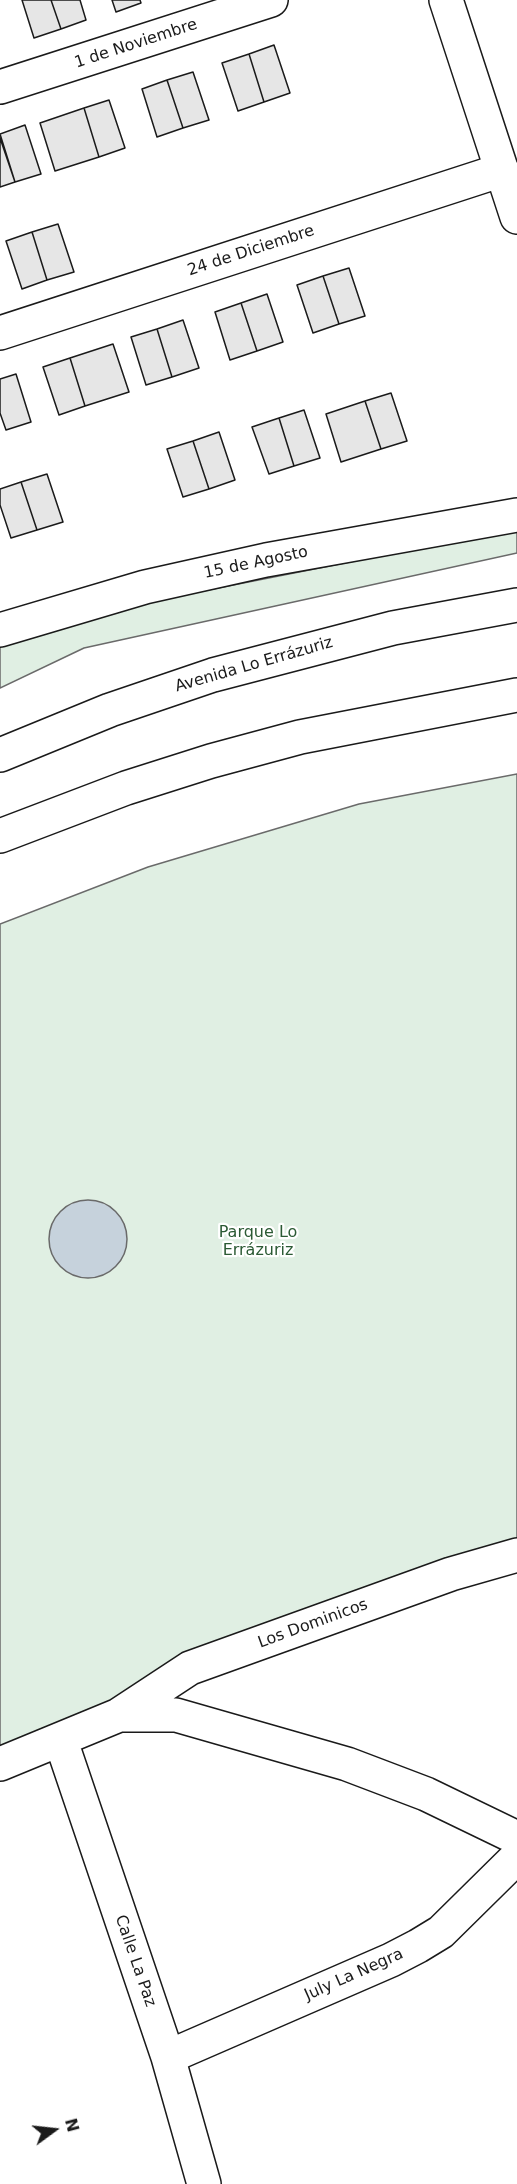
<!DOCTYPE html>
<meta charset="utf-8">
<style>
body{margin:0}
#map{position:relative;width:517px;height:2184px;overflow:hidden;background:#fff;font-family:"DejaVu Sans",sans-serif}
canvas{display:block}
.north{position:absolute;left:24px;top:2100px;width:60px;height:60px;-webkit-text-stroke:4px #fff;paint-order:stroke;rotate:75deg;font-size:16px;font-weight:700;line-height:24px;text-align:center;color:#1a1a1a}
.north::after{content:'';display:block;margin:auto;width:21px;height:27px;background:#1a1a1a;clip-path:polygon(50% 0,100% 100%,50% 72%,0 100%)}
</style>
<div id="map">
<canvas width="517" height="2184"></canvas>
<div class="north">N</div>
</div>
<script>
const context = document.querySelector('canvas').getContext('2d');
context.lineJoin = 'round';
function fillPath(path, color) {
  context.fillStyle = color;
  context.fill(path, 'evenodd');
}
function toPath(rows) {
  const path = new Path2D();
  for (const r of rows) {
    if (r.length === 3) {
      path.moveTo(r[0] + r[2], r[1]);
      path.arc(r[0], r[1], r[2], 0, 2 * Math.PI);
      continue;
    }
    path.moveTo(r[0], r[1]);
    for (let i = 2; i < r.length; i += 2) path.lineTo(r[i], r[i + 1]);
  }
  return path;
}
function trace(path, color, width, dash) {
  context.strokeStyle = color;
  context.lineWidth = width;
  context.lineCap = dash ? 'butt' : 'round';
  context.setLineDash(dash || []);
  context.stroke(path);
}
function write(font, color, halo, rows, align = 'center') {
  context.font = font + ' "DejaVu Sans",sans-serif';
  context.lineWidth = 4.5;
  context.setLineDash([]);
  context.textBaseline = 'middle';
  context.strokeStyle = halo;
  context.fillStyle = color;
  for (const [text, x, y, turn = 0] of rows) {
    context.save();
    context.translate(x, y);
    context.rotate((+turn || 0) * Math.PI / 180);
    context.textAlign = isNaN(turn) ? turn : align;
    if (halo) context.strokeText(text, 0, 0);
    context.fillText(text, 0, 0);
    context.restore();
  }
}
const green = toPath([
 [517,529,517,553,84,648,0,688,0,642,142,603,517,529],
 [517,774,517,1559,0,1746,0,924,148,867,359,804,517,774]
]);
fillPath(green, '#e0efe3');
trace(green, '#6a6a6a', 1.5);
const water = toPath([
 [88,1239,39]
]);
fillPath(water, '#c6d2dc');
trace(water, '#6a6a6a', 1.5);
const building = toPath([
 [22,0,51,0,61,29,34,38,22,0],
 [51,0,80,0,86,20,61,29,51,0],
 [112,0,140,0,141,3,116,12,112,0],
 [274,45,290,93,264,102,249,54,274,45],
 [249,54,264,102,238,111,222,63,249,54],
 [193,72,209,120,183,128,167,80,193,72],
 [167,80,183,128,157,137,142,89,167,80],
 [109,100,125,148,99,157,84,108,109,100],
 [84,108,99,157,55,171,40,123,84,108],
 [25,125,41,174,15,182,0,134,25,125],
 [0,138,15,182,0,187,0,138],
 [58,224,74,272,47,280,32,232,58,224],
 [32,232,47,280,22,289,6,241,32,232],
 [349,268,365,316,339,324,323,276,349,268],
 [323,276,339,324,313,333,297,285,323,276],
 [267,294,283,342,257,351,241,303,267,294],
 [241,303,257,351,230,360,215,312,241,303],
 [183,320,199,368,172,377,157,329,183,320],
 [157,329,172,377,146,385,131,337,157,329],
 [113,344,129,392,85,406,70,358,113,344],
 [70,358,85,406,59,415,43,367,70,358],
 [16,374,31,422,6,430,0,413,0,379,16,374],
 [391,393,407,441,381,449,365,401,391,393],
 [365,401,381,449,341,462,326,414,365,401],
 [304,410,320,458,294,466,279,418,304,410],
 [279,418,294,466,269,474,252,427,279,418],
 [219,432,235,480,209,489,193,441,219,432],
 [193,441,209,489,183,497,167,449,193,441],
 [47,474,63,522,37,530,21,482,47,474],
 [21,482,37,530,11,538,0,505,0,489,21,482]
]);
fillPath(building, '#e6e6e6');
trace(building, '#1a1a1a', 1.5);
const minor = toPath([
 [446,0,517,217],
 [0,87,271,0],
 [0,333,502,170],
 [0,630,145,587,266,560,517,515],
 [120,1714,190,1668,451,1574,517,1555],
 [61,1741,168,2057,204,2184],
 [0,1764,119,1715,176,1715,347,1764,426,1794,517,1838],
 [168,2057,391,1960,418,1946,441,1932,517,1857]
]);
const secondary = toPath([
 [0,755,110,710,213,675,393,628,517,605],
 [0,836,126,788,211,761,300,737,517,695]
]);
trace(minor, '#1a1a1a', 36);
trace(secondary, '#1a1a1a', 36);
trace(minor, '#fff', 33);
trace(secondary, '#fff', 33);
write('16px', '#1a1a1a', '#fff', [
 ["1 de Noviembre",136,44,-18],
 ["24 de Diciembre",251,251,-18],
 ["15 de Agosto",256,563,-12],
 ["Avenida Lo Errázuriz",254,665,-16],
 ["Los Dominicos",313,1624,-20],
 ["Calle La Paz",135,1961,71],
 ["July La Negra",354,1975,-24]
]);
write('16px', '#2b5a34', '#fff', [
 ["Parque Lo",258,1233],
 ["Errázuriz",258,1251]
]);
</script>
